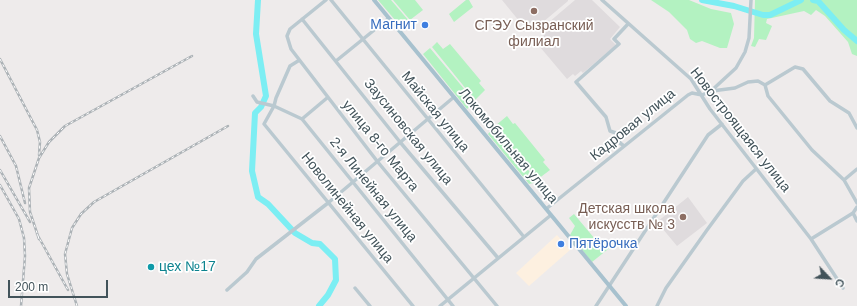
<!DOCTYPE html>
<meta charset="utf-8">
<style>
body{margin:0}
#map{position:relative;width:857px;height:306px;overflow:hidden;background:#eeebeb;font-family:Arial,sans-serif}
canvas{display:block}
.north{position:absolute;left:809px;top:258px;width:40px;height:40px;-webkit-text-stroke:3px #fff;paint-order:stroke;rotate:115deg;font-size:11px;font-weight:700;line-height:16px;text-align:center;color:#42535a}
.north::after{content:'';display:block;margin:auto;width:14px;height:18px;background:#42535a;clip-path:polygon(50% 0,100% 100%,50% 72%,0 100%)}
.scale{position:absolute;left:8px;top:280px;width:100px;height:18px;box-sizing:border-box;border:2px solid #42535a;border-top:0;padding-left:5px;font-size:12px;line-height:14px;white-space:nowrap;color:#42535a;-webkit-text-stroke:3px #fff;paint-order:stroke}
</style>
<div id="map">
<canvas width="857" height="306"></canvas>
<div class="north">С</div>
<div class="scale">200 m</div>
</div>
<script>
const context = document.querySelector('canvas').getContext('2d');
context.lineJoin = 'round';
function fillPath(path, color) {
  context.fillStyle = color;
  context.fill(path, 'evenodd');
}
function toPath(rows) {
  const path = new Path2D();
  for (const r of rows) {
    path.moveTo(r[0], r[1]);
    for (let i = 2; i < r.length; i += 2) path.lineTo(r[i], r[i + 1]);
  }
  return path;
}
function trace(path, color, width, dash) {
  context.strokeStyle = color;
  context.lineWidth = width;
  context.lineCap = dash ? 'butt' : 'round';
  context.setLineDash(dash || []);
  context.stroke(path);
}
function write(font, color, halo, rows, align = 'center') {
  context.font = font + ' Arial,sans-serif';
  context.lineWidth = 3.5;
  context.setLineDash([]);
  context.textBaseline = 'middle';
  context.strokeStyle = halo;
  context.fillStyle = color;
  for (const [text, x, y, turn = 0] of rows) {
    context.save();
    context.translate(x, y);
    context.rotate((+turn || 0) * Math.PI / 180);
    context.textAlign = isNaN(turn) ? turn : align;
    if (halo) context.strokeText(text, 0, 0);
    context.fillText(text, 0, 0);
    context.restore();
  }
}
fillPath(toPath([
 [557,235,570,250,529,286,516,273]
]), '#fdf0e0');
fillPath(toPath([
 [502,0,568,0,568,1,536,28,531,22,524,27],
 [575,0,592,0,620,27,610,39,616,45,583,73,581,71,575,76,573,74,567,79,540,47,545,42,542,28],
 [688,197,707,223,677,246,657,222]
]), '#dfdbdd');
fillPath(toPath([
 [378,0,391,0,409,21,401,27],
 [393,0,415,0,423,10,410,20],
 [466,0,469,0,473,7,454,22,449,14],
 [651,0,689,0,711,9,731,13,734,24,727,48,720,48,702,41,696,43,690,39,687,30,669,12],
 [755,0,857,0,857,56,852,54,848,42,825,16,816,10,811,15,804,11,767,19,766,23,772,26,766,40,759,39,755,47,751,46,754,38],
 [437,42,443,49,450,44,481,81,479,83,485,90,475,100,432,47],
 [430,48,475,102,467,109,423,54],
 [507,116,513,124,515,123,545,160,543,162,550,170,538,179,495,126],
 [493,128,535,178,536,181,533,183,529,184,488,134],
 [574,214,595,239,612,246,592,262,570,235,575,226,569,218]
]), '#b3f2c1');
trace(toPath([
 [258,0,256,34,266,96,261,107,255,113,252,171,258,197,268,204,295,233,312,243,320,244,335,259,336,280,328,295,319,306],
 [702,0,734,6,763,15,770,15,801,0],
 [813,0,818,1,844,30,857,41]
]), '#7ceef3', 6);
trace(toPath([
 [326,0,290,29,287,36,291,49,377,161,497,306],
 [331,0,524,237],
 [602,0,691,79,710,109,811,239,843,288],
 [302,19,400,142,498,258],
 [298,61,290,66,276,98,274,106,264,124,413,306],
 [336,61,389,18],
 [765,85,795,67,803,69,830,101,849,113,857,128],
 [712,91,735,88,748,82,758,81,765,85,768,96,812,150,844,180,857,203],
 [253,96,257,102,274,106,302,119,453,306],
 [302,119,327,98],
 [624,146,620,143,616,133,610,131,606,117,576,82,619,44,614,39,628,24],
 [844,180,857,169],
 [546,209,688,95,692,93,702,95,711,91,736,68,745,52,749,38,751,0],
 [853,213,857,221],
 [811,239,853,213,857,207],
 [355,288,370,306],
 [227,290,247,272,256,259,328,203,454,97],
 [440,306,551,215],
 [596,306,708,135,722,124],
 [657,306,666,288,707,230,743,181,756,169]
]), '#bac9d0', 3.5);
trace(toPath([
 [374,0,626,306]
]), '#a7c1ce', 4);
const rail = toPath([
 [0,59,37,130,40,142,39,155],
 [0,136,16,166,25,203],
 [0,170,30,222],
 [0,185,19,219,24,238,25,256,21,306],
 [37,234,68,290],
 [39,239,30,212,29,188,39,158,49,142,65,126,192,56],
 [77,306,67,274,65,254,72,228,81,214,94,202,228,126]
]);
trace(rail, '#acb2b6', 2.5);
trace(rail, '#fff', 1, [3]);
for (const [x, y, r, color] of [
 [534,11,4,"#8d6e63"],
 [425,25,4,"#3f7fe0"],
 [683,217,4,"#8d6e63"],
 [561,244,4,"#3f7fe0"],
 [151,267,4,"#0f9aa8"]
]) {
  const dot = new Path2D();
  dot.arc(x, y, r, 0, 2 * Math.PI);
  context.fillStyle = color;
  context.fill(dot);
  trace(dot, '#fff', 1.5);
}
write('14px', '#366cbe', '#fff', [
 ["Магнит",417,25],
 ["Пятёрочка",569,244,"left"]
], 'right');
write('14px', '#785e54', '#fff', [
 ["СГЭУ Сызранский",534,26],
 ["филиал",534,42],
 ["Детская школа",675,209,"right"],
 ["искусств № 3",675,225,"right"]
]);
write('14px', '#42535a', '#fff', [
 ["Майская улица",435,112,51],
 ["Кадровая улица",633,125,-39],
 ["Новостроящаяся улица",740,130,52],
 ["Заусиновская улица",408,132,51],
 ["улица 8-го Марта",380,146,51],
 ["Локомобильная улица",508,146,50],
 ["2-я Линейная улица",373,190,51],
 ["Новолинейная улица",347,208,51]
]);
write('14px', '#0d838f', '#fff', [
 ["цех №17",159,267]
], 'left');
</script>
